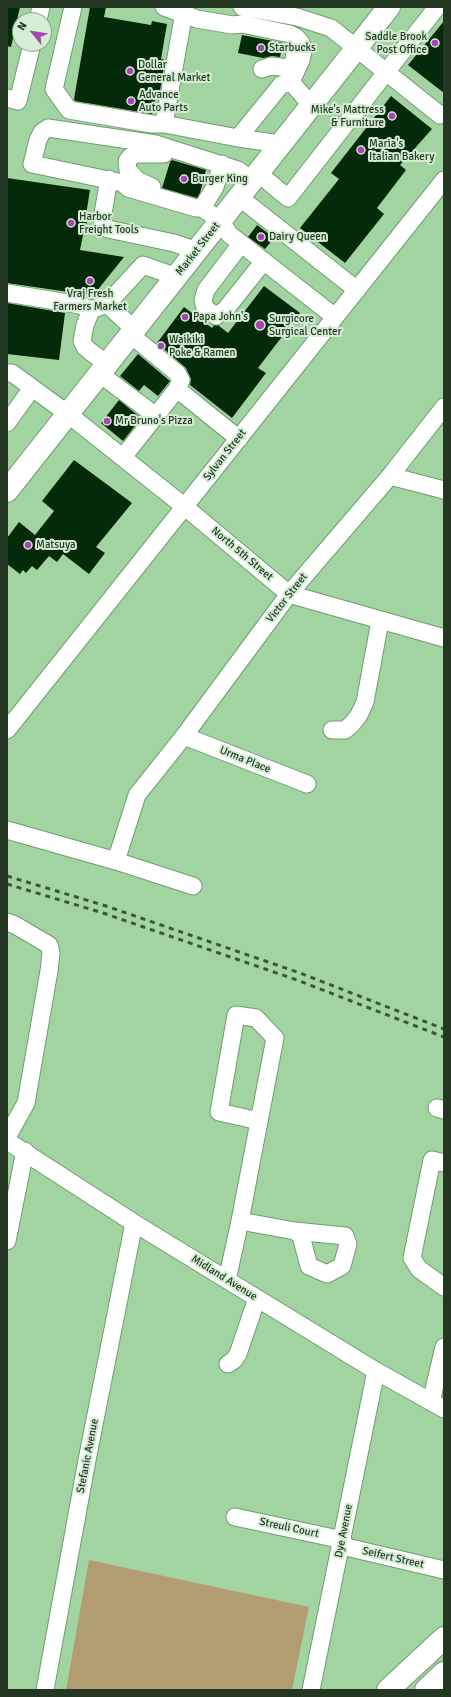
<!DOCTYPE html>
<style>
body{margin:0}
#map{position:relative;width:451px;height:1697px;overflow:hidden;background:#a2d4a2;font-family:Signika,sans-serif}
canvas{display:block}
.frame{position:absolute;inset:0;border:8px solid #233723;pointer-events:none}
.north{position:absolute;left:12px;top:12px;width:40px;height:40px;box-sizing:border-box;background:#d4edd4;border:1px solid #8da48d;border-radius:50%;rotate:300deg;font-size:11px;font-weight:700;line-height:16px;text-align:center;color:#233723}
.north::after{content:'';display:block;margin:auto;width:14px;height:18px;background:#a545ad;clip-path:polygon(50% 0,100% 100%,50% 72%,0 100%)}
</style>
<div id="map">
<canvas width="451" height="1697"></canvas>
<div class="frame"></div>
<div class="north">N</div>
</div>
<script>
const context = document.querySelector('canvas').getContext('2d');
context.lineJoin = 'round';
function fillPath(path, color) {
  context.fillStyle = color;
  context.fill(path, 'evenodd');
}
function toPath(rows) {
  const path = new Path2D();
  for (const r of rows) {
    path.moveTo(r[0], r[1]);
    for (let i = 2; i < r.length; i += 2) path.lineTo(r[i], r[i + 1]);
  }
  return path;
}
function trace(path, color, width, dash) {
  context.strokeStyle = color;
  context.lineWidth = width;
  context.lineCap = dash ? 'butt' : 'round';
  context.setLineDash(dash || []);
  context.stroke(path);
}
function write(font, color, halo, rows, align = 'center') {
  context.font = font + ' Signika,sans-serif';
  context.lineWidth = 4;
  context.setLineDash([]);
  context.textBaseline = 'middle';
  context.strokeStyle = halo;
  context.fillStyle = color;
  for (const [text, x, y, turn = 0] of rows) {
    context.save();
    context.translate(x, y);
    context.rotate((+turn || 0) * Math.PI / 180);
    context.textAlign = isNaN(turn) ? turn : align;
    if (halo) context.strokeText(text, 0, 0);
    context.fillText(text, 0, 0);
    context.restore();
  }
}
fillPath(toPath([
 [89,1560,309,1607,292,1690,66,1690]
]), '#b29d73');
fillPath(toPath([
 [7,7,20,7,11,47,7,46],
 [90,7,106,7,104,17,151,25,152,21,167,24,161,59,165,60,160,91,157,90,152,114,75,101,74,99],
 [444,21,444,93,408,65],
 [242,35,283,43,280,57,272,56,263,58,238,53],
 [391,96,432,129,400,165,406,170,377,208,384,214,345,263,300,228,339,179,331,173],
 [172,160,206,170,200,193,197,198,162,188,170,162],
 [7,178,90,190,85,221,87,221,85,230,84,230,80,250,124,257,96,292,89,295,7,283],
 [257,225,274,238,265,249,248,237],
 [264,286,300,313,258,368,266,373,232,418,190,385,191,379,186,368,157,343,184,307,212,328,214,325,218,325,228,333],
 [7,303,65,313,59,360,7,354],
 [138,354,170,381,158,396,144,385,139,391,120,376],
 [119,400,141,418,123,441,101,423],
 [74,460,132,503,96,547,105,553,89,574,63,554,57,562,49,556,37,570,32,566,26,573,23,570,20,574,7,564,7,538,19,522,35,535,54,511,42,501]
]), '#052a09');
const minor = toPath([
 [73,7,54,89,69,110,152,124,164,124,238,138,281,144],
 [164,7,197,19,232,25,242,24,290,34,296,37,301,43,303,51,301,60,291,82,281,85,238,138],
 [242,7,297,17,331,28,440,115],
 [38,20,41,7],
 [262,69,271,66,288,68,294,61,295,51],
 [291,82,312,106],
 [7,98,18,101,32,44],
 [164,124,185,7],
 [258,173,288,198,437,7],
 [109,179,102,219,104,225,108,229,174,243,197,251],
 [252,181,238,170,156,144,48,128,42,132,38,140,32,164,123,183,128,188,196,208,202,208,221,221,229,234,335,317],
 [152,187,137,180,128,170,127,161,130,157,137,154,164,154],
 [239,197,357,290],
 [202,208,215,187,222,164],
 [241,244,206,290,203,300,205,308,216,316,225,310,264,261],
 [7,293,80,305,91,310],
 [107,304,135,330],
 [131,335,177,373,181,380,177,389,239,439],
 [108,364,92,353,85,347,82,341,85,325,91,310,107,304,143,265,177,277],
 [7,373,12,373,68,414,185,507,289,594,444,638],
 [100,374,156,416],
 [7,423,32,388],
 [123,457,177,389],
 [390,476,444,490],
 [7,730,444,180],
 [332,730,345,730,352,724,359,715,365,702,380,621],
 [184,736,307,784],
 [7,830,116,861,193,886],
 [116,861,137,795,184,736,289,594,390,476,444,407],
 [7,922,15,925,49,945,51,953,49,971,26,1103,7,1137],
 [437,1108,444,1110],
 [7,1141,134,1223,376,1371,444,1409],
 [444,1163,432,1160,412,1258,419,1269,444,1287],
 [240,1221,295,1231,301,1236,309,1266,327,1274,342,1266,348,1244,345,1236,295,1231],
 [7,1241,25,1151],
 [227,1280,240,1221,275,1038,256,1018,236,1015,219,1112,259,1121],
 [228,1364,234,1360,238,1354,257,1298],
 [431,1402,444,1347],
 [235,1517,343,1540],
 [342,1546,444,1570],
 [45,1690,87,1460,134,1223],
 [311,1690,376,1371]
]);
const major = toPath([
 [7,491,389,7]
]);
const highway = toPath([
 [388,1690,444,1638],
 [426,1690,444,1673]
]);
trace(minor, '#6e9e6f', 19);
trace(major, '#6e9e6f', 24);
trace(highway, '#6e9e6f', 24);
trace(minor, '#fff', 17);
trace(major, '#fff', 22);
trace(highway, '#fff', 22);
trace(toPath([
 [7,876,106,906,300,973,444,1029],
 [7,884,103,913,297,980,444,1037]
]), '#3c563c', 3, [5, 5]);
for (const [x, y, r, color] of [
 [435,43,4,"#a545ad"],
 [261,48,4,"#a545ad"],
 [130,71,4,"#a545ad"],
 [131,101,4,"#a545ad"],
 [392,116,4,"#a545ad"],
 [361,150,4,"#a545ad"],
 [184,179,4,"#a545ad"],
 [71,223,4,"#a545ad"],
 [261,237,4,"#a545ad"],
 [90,281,4,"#a545ad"],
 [185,317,4,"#a545ad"],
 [260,325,5,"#a545ad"],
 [161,346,4,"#a545ad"],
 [107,421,4,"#a545ad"],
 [28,545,4,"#a545ad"]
]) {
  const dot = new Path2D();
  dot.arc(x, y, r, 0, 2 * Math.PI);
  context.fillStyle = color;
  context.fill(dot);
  trace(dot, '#d4edd4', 1.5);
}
write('11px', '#233723', '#d4edd4', [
 ["Saddle Brook",427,37,"right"],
 ["Post Office",427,50,"right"],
 ["Starbucks",269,48],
 ["Dollar",138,65],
 ["General Market",138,78],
 ["Advance",139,95],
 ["Auto Parts",139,108],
 ["Mike's Mattress",384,110,"right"],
 ["& Furniture",384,123,"right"],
 ["Maria's",369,144],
 ["Italian Bakery",369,157],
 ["Burger King",192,179],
 ["Harbor",79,217],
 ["Freight Tools",79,230],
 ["Dairy Queen",269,237],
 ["Vraj Fresh",90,294,"center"],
 ["Farmers Market",90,307,"center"],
 ["Papa John's",193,317],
 ["Surgicore",269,319],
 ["Surgical Center",269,332],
 ["Waikiki",169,340],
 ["Poke & Ramen",169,353],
 ["Mr Bruno's Pizza",115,421],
 ["Matsuya",36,545]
], 'left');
write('11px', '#233723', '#d4edd4', [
 ["Market Street",198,249,-52],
 ["Sylvan Street",225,455,-52],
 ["North 5th Street",242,554,40],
 ["Victor Street",287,598,-52],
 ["Urma Place",245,760,22],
 ["Midland Avenue",224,1278,32],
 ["Stefanic Avenue",88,1456,-79],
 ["Streuli Court",289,1528,12],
 ["Dye Avenue",344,1531,-79],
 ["Seifert Street",393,1558,13]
]);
</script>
